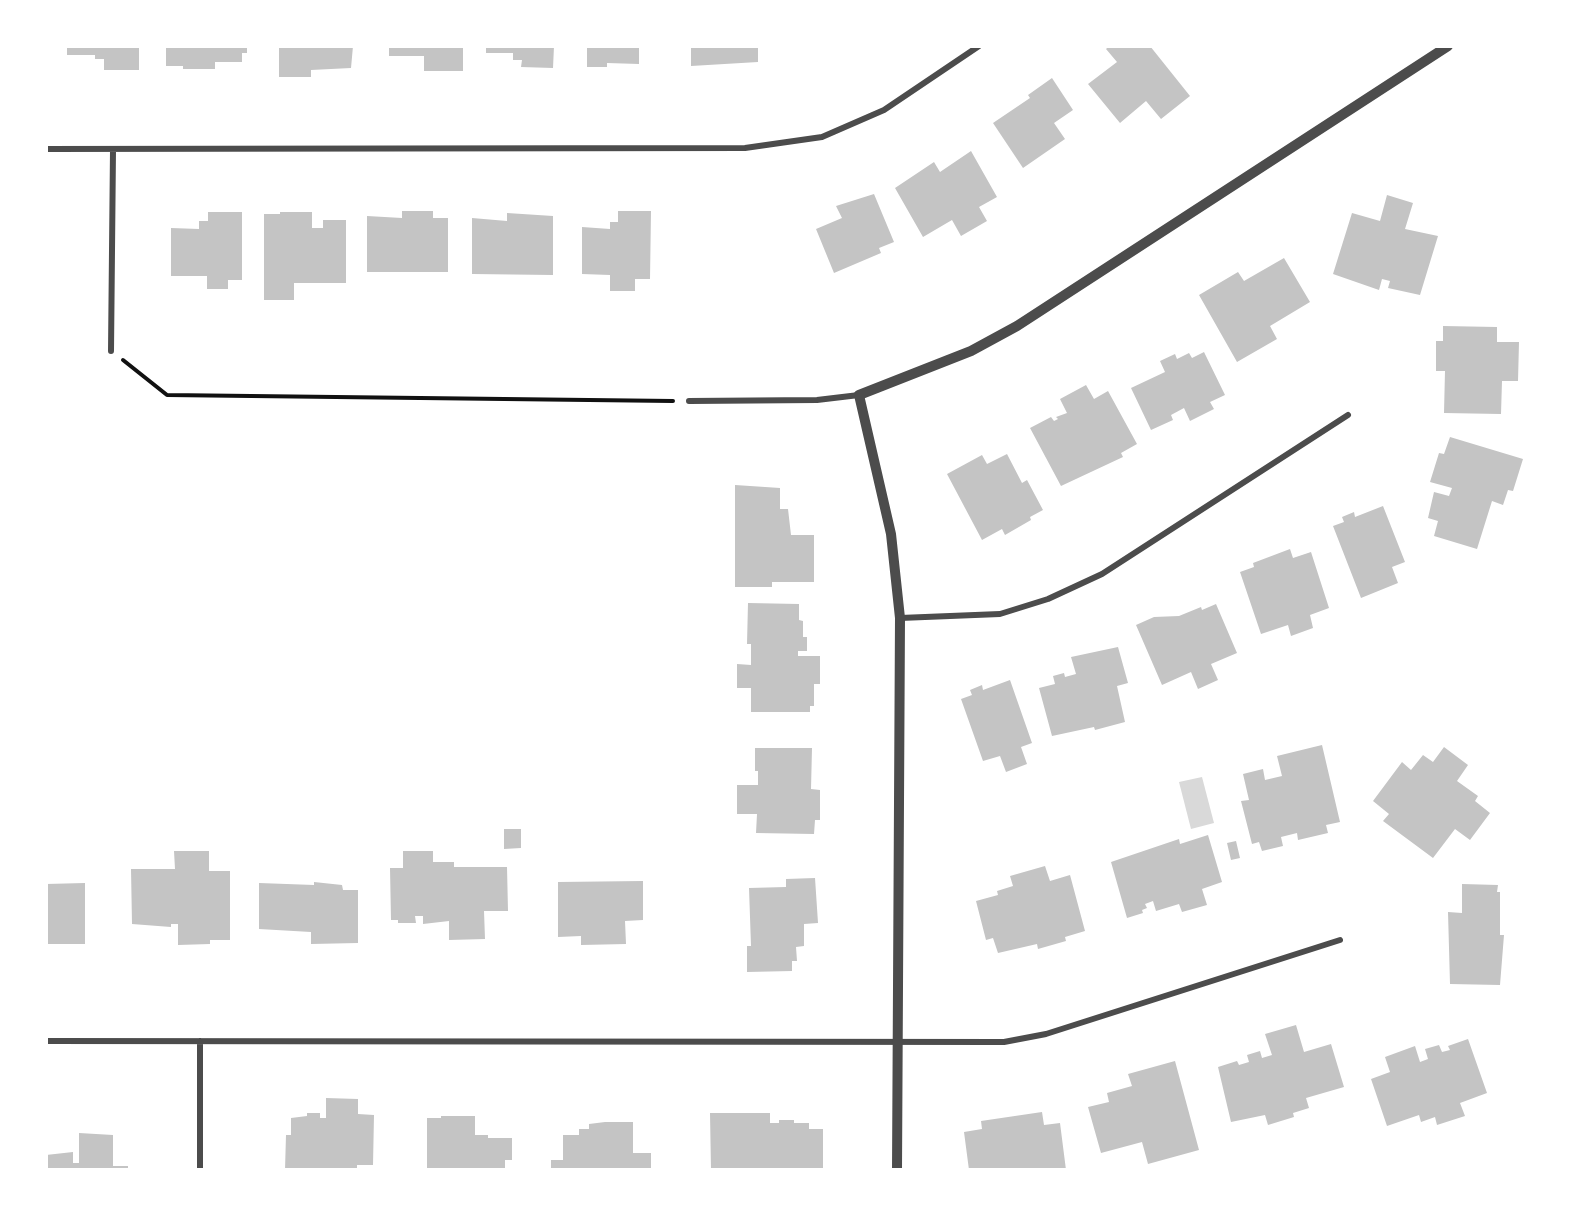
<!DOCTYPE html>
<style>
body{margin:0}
#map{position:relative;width:1588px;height:1216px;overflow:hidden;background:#fff;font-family:"DejaVu Sans",sans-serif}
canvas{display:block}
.frame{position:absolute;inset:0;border:48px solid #fff;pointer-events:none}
</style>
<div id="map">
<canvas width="1588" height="1216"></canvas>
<div class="frame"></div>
</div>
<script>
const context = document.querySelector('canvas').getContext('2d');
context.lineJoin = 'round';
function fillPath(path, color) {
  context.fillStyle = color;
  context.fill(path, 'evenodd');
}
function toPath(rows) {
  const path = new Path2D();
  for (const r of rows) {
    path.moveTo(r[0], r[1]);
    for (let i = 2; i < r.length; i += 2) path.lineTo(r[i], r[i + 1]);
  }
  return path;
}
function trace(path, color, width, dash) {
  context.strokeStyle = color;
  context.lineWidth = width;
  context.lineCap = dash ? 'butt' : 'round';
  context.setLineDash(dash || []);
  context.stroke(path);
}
fillPath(toPath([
 [1202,777,1214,823,1191,829,1179,782]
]), '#d9d9d9');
fillPath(toPath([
 [67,46,139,46,139,70,104,70,104,59,95,59,95,55,67,55],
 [166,46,247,46,247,53,242,53,242,62,215,62,215,69,183,69,183,66,166,66],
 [279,46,353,46,351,68,311,70,311,77,279,77],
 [389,46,463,46,463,71,424,71,424,56,389,56],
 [486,46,554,46,553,68,521,67,522,60,513,60,513,53,486,53],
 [587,46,639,46,639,64,607,63,607,67,587,67],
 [691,46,758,46,758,62,691,66],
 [1109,46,1150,46,1190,96,1161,119,1146,101,1120,123,1088,84,1117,62,1106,49],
 [1052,78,1073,110,1054,123,1065,139,1023,168,993,123,1030,98,1028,95],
 [971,151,997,197,979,207,987,221,961,236,952,220,923,237,895,188,934,162,940,172],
 [874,194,894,242,879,248,881,253,834,273,816,229,842,218,836,206],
 [1387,195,1413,203,1405,229,1438,236,1420,295,1388,288,1390,281,1382,279,1379,290,1333,274,1352,213,1380,221],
 [402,211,433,211,433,218,448,218,448,272,367,272,367,216,402,218],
 [618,211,651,211,650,279,635,279,635,291,610,291,610,275,582,274,582,227,610,229,610,222,618,222],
 [208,212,242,212,242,280,228,280,228,289,207,289,207,276,171,276,171,228,199,229,199,221,208,221],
 [280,212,312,212,312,228,323,228,323,220,346,220,346,283,294,283,294,300,264,300,264,214,280,214],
 [507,213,553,216,553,275,472,274,472,218,507,221],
 [1284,258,1310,302,1270,326,1277,339,1237,362,1199,295,1238,272,1244,281],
 [1443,326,1497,327,1497,342,1519,342,1518,381,1502,381,1501,414,1444,413,1445,371,1436,371,1436,341,1443,341],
 [1204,352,1225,395,1210,402,1214,409,1190,421,1184,408,1171,415,1173,420,1151,430,1131,388,1165,372,1160,361,1175,354,1177,359,1189,353,1192,358],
 [1086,385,1094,399,1108,391,1137,444,1121,453,1123,457,1061,486,1030,428,1051,417,1054,421,1058,419,1056,417,1067,413,1060,399],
 [1450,437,1523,459,1513,491,1508,490,1503,505,1492,501,1477,549,1434,536,1438,521,1428,518,1434,492,1449,496,1452,488,1430,482,1439,453,1444,454],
 [1007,454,1022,483,1027,480,1043,510,1030,517,1031,520,1005,535,1002,529,982,540,947,474,982,455,987,464],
 [735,485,780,488,780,509,788,509,791,535,814,535,814,582,772,582,772,587,735,587],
 [1383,506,1405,562,1392,567,1398,583,1361,598,1333,526,1344,522,1342,517,1354,512,1355,517],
 [1290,549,1293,558,1311,552,1329,608,1310,615,1313,628,1291,636,1288,625,1261,634,1240,572,1254,567,1253,563],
 [748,603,799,604,799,620,803,621,803,637,807,637,807,651,798,651,798,656,820,656,820,684,814,684,814,706,810,706,810,712,751,712,751,688,737,688,737,664,751,665,751,644,747,644],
 [1216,604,1237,653,1211,664,1218,680,1198,689,1191,672,1162,685,1136,625,1154,617,1179,616,1201,607,1202,610],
 [1118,647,1128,683,1117,686,1125,722,1095,730,1094,727,1052,736,1039,688,1055,684,1053,676,1064,673,1065,677,1076,674,1071,657],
 [1010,680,1032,743,1021,747,1027,764,1006,772,1000,756,983,761,961,699,972,695,970,690,982,685,983,690],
 [1322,745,1340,822,1326,825,1328,833,1298,840,1297,833,1281,837,1283,846,1262,851,1259,842,1252,844,1241,801,1249,800,1243,774,1263,769,1265,780,1282,776,1277,756],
 [1444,747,1468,765,1457,781,1478,796,1475,801,1490,813,1470,840,1455,829,1433,858,1383,821,1389,814,1373,801,1402,762,1411,770,1423,755,1433,762],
 [755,748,812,748,811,789,820,790,820,820,815,820,814,834,756,833,757,814,737,814,737,785,758,785,758,771,755,771],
 [504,829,521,829,521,848,504,849],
 [1208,835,1222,882,1202,889,1207,905,1182,912,1179,904,1156,911,1153,901,1145,904,1147,908,1142,910,1143,913,1127,918,1111,862,1179,839,1180,844],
 [1236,841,1240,858,1231,860,1227,843],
 [174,851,209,851,209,871,230,871,230,940,210,940,210,944,178,945,178,924,171,924,171,927,132,924,131,869,175,869],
 [403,851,433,851,433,862,454,862,454,867,507,867,508,911,484,911,485,939,449,940,449,921,423,924,423,916,415,916,416,923,398,923,398,920,391,920,390,868,403,868],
 [1045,866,1050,881,1070,875,1085,931,1065,937,1066,941,1038,949,1037,944,998,953,993,938,986,940,976,901,998,895,997,891,1013,886,1010,876],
 [815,878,818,923,804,924,804,946,796,947,797,961,792,961,792,971,747,972,747,946,751,946,749,888,786,887,786,879],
 [643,881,643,920,625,921,626,944,581,945,581,936,558,937,558,882],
 [314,882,342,885,343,890,358,890,358,943,311,944,311,932,259,929,259,883,314,885],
 [85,883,85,944,46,944,46,884],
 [1462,884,1498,885,1497,892,1500,892,1500,935,1504,935,1500,985,1450,984,1448,912,1462,913],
 [1296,1025,1304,1052,1331,1044,1344,1087,1306,1098,1309,1108,1293,1113,1294,1117,1268,1125,1265,1115,1231,1122,1218,1067,1237,1061,1239,1065,1249,1062,1247,1055,1260,1051,1262,1058,1272,1055,1265,1034],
 [1468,1039,1487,1093,1460,1103,1465,1116,1437,1125,1435,1117,1421,1122,1419,1115,1387,1126,1371,1079,1390,1072,1385,1057,1415,1046,1420,1062,1428,1059,1425,1049,1439,1045,1442,1052,1450,1050,1448,1046],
 [1175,1061,1199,1150,1148,1164,1142,1142,1101,1153,1088,1107,1109,1102,1107,1093,1132,1086,1128,1074],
 [326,1098,358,1099,358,1114,374,1115,373,1165,357,1165,357,1169,285,1170,286,1135,291,1135,291,1118,307,1116,307,1113,320,1113,320,1118,326,1118],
 [1042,1112,1044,1125,1060,1123,1066,1170,969,1170,964,1132,982,1129,981,1121],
 [710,1113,770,1113,770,1123,779,1123,779,1120,794,1120,794,1123,809,1123,809,1129,823,1129,823,1170,711,1170],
 [441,1116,475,1116,475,1135,488,1135,488,1138,512,1138,512,1160,505,1160,505,1170,427,1168,427,1118,441,1118],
 [605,1122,633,1122,633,1153,651,1153,651,1170,551,1170,551,1160,563,1160,563,1135,579,1135,579,1129,589,1129,589,1124],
 [79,1133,113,1135,113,1166,128,1166,128,1170,46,1170,46,1155,73,1152,73,1163,79,1163]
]), '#c4c4c4');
trace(toPath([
 [123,360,167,395,673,401]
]), '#111', 4);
trace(toPath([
 [46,149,745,148,822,137,884,110,979,46],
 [111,351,113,150],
 [689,401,817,400,859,395],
 [900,618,1000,614,1048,599,1102,574,1348,415],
 [46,1041,1004,1042,1046,1034,1340,940],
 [200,1170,200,1041]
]), '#4c4c4c', 6);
trace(toPath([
 [897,1170,900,618,891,534,859,395,971,351,1017,326,1448,46]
]), '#4c4c4c', 10);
</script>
